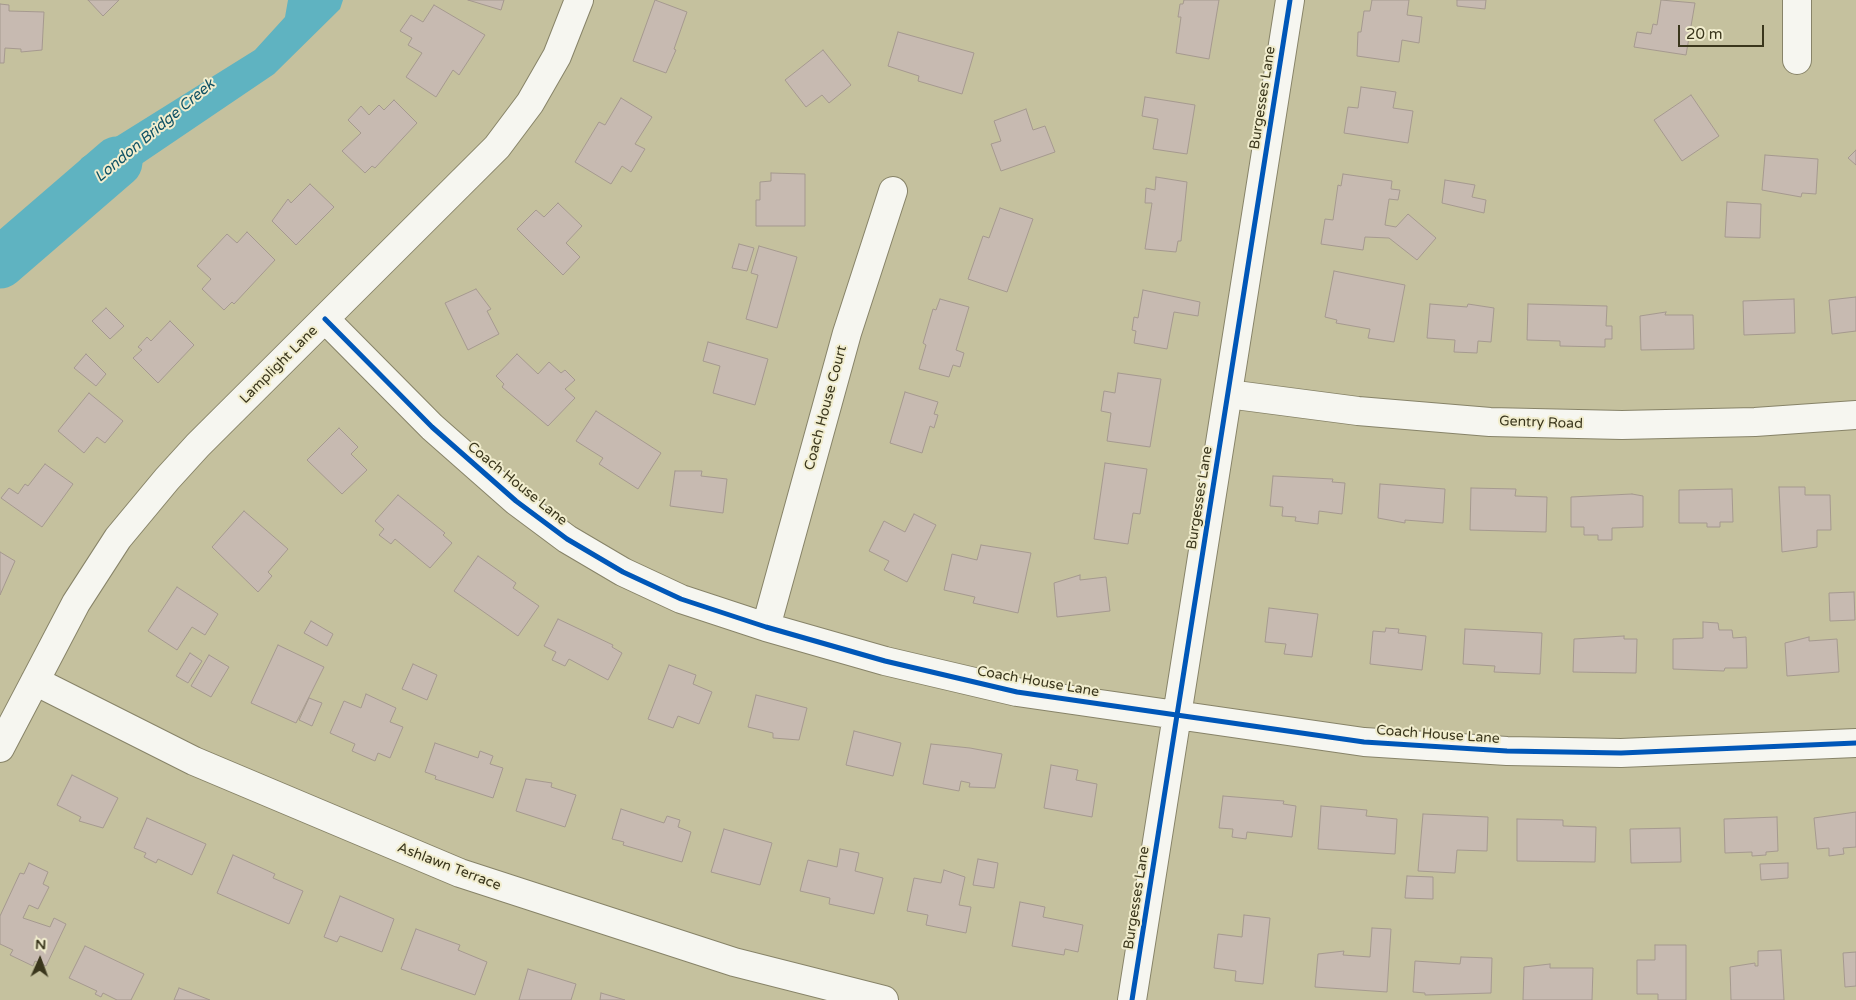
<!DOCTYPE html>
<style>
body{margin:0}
#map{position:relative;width:1856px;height:1000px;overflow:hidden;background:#c5c19e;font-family:"Varela Round",sans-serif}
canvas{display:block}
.north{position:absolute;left:15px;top:935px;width:50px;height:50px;-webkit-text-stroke:4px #f1edce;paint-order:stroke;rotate:2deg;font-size:14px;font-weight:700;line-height:20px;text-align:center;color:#3a361c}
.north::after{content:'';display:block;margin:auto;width:18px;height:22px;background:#3a361c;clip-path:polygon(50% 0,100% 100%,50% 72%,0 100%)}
.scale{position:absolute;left:1678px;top:25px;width:86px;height:22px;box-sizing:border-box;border:2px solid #3a361c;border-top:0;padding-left:6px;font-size:15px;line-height:18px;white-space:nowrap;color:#3a361c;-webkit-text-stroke:4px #f1edce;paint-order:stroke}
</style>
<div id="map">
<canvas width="1856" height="1000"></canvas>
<div class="north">N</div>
<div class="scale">20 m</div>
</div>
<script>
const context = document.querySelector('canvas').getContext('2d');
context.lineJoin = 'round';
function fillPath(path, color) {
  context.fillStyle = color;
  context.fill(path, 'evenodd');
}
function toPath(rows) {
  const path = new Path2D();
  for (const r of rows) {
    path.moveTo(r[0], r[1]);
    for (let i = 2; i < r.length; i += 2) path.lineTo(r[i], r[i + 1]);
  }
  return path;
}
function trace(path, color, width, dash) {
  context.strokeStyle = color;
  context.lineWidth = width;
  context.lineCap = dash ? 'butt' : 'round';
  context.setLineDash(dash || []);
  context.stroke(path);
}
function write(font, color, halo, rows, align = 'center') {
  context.font = font + ' "Varela Round",sans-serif';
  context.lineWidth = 4;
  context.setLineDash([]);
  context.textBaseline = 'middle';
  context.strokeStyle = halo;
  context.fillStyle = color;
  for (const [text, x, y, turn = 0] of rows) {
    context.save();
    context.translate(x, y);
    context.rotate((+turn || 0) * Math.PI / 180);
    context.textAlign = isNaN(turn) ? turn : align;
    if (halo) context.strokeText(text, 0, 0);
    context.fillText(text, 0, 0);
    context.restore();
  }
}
fillPath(toPath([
 [288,0,343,0,340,9,274,74,79,206,54,210,58,189,82,158,255,50,285,17]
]), '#5fb3c1');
trace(toPath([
 [0,263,117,162]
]), '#5fb3c1', 51);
const building = toPath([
 [88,0,119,0,103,16,88,0],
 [468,0,504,0,501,10,468,0],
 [655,0,687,12,674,49,676,50,666,73,633,61,655,0],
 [1184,0,1219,0,1209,59,1176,53,1181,17,1178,17,1180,4,1183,4,1184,0],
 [1372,0,1409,0,1407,15,1422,17,1419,43,1402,40,1399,62,1357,56,1358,32,1361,32,1364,11,1370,11,1372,0],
 [1457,0,1486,0,1485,9,1457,6,1457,0],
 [1661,0,1695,3,1686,55,1634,47,1637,32,1651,34,1653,24,1657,25,1661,0],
 [0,4,9,5,9,11,44,12,42,50,21,52,21,49,5,48,4,63,0,63,0,4],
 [434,5,485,35,459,75,453,70,436,97,406,77,422,53,408,45,412,38,400,31,411,15,423,22,434,5],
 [898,32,974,53,962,94,918,81,919,76,888,66,898,32],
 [823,50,851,85,829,103,822,95,806,107,785,80,823,50],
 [1361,87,1396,92,1393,108,1413,111,1408,143,1344,133,1348,107,1358,108,1361,87],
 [1691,95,1719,136,1682,161,1654,120,1691,95],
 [1145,97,1195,105,1187,154,1153,149,1158,119,1142,116,1145,97],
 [621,98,652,117,635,144,645,149,631,172,622,166,611,184,575,162,599,122,605,125,621,98],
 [394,100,417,123,375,168,372,166,365,173,342,151,361,133,348,120,361,106,369,115,379,105,384,110,394,100],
 [1026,109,1033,130,1045,126,1055,152,1001,171,991,144,1001,141,994,121,1026,109],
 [1856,150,1856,165,1848,158,1856,150],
 [1765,155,1818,159,1816,194,1802,193,1801,197,1762,190,1765,155],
 [771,173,805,174,805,226,756,226,756,200,760,200,760,182,771,181,771,173],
 [1343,174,1392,181,1391,189,1400,190,1398,200,1389,199,1385,225,1396,227,1408,214,1436,238,1417,260,1389,238,1365,237,1363,250,1321,244,1325,219,1333,220,1338,185,1341,186,1343,174],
 [1156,177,1187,182,1181,241,1178,241,1176,252,1145,249,1152,203,1145,203,1146,188,1155,190,1156,177],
 [1445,180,1475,185,1472,197,1486,200,1484,213,1442,203,1445,180],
 [310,184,334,207,296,245,272,221,288,199,291,203,310,184],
 [1727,202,1761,204,1760,238,1725,237,1727,202],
 [558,203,582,226,566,243,580,257,563,275,517,229,536,210,544,217,558,203],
 [1000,208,1033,219,1007,292,968,279,983,236,989,238,1000,208],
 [247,232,275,260,234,304,232,302,224,310,202,289,211,279,197,266,227,234,237,243,247,232],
 [739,244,754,248,747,271,732,268,739,244],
 [759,246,797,257,777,328,746,319,758,275,751,273,759,246],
 [1334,271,1405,285,1394,342,1368,338,1370,329,1336,323,1337,320,1325,317,1334,271],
 [476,289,491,309,487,311,499,334,468,350,445,303,476,289],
 [1143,290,1200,302,1198,316,1174,312,1167,349,1134,343,1136,331,1132,330,1134,317,1138,318,1143,290],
 [1856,297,1856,331,1832,334,1829,300,1856,297],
 [940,299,969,307,956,350,964,353,960,367,953,365,949,377,919,369,926,345,923,343,933,309,936,310,940,299],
 [1794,299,1795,333,1744,335,1743,301,1794,299],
 [1430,304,1467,307,1468,304,1494,308,1491,342,1478,341,1477,353,1454,352,1455,340,1427,338,1430,304],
 [1528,304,1607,306,1606,326,1612,326,1612,339,1605,339,1605,347,1560,346,1560,341,1527,340,1528,304],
 [106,308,124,326,110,339,92,321,106,308],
 [1666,312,1665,315,1693,315,1694,349,1641,350,1640,316,1666,312],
 [170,321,194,345,158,383,133,358,142,350,138,347,147,337,151,341,170,321],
 [708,342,768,359,755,405,713,393,720,366,703,361,708,342],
 [86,354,106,374,96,386,74,368,86,354],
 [517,354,538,374,549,362,561,373,565,370,575,380,565,389,575,398,548,426,502,387,504,384,496,376,517,354],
 [1118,373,1161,379,1150,447,1107,441,1111,413,1101,411,1104,391,1115,393,1118,373],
 [905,392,938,402,934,414,938,415,934,428,930,426,922,453,890,443,905,392],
 [89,393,123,421,105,443,97,437,84,453,58,431,89,393],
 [596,411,661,453,638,489,599,464,603,458,576,441,596,411],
 [339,428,358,447,351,454,367,470,342,494,307,460,339,428],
 [1105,463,1147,469,1140,514,1133,513,1128,544,1094,539,1105,463],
 [45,464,73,484,42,527,1,498,9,488,18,494,25,484,28,486,45,464],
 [675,471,702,471,701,476,727,479,723,513,670,506,675,471],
 [1273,476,1333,479,1332,482,1345,483,1342,514,1319,511,1318,524,1295,521,1296,517,1282,516,1283,507,1270,506,1273,476],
 [1380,484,1445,489,1443,523,1405,520,1405,523,1378,518,1380,484],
 [1779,487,1805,487,1805,495,1830,495,1831,530,1817,530,1817,547,1782,552,1779,487],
 [1471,488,1516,489,1515,496,1547,497,1546,532,1470,530,1471,488],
 [1732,489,1733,522,1720,522,1720,527,1707,527,1707,523,1679,523,1679,490,1732,489],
 [1632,494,1643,496,1643,527,1612,528,1612,540,1598,540,1598,535,1584,535,1584,527,1571,527,1571,497,1632,494],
 [398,495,445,533,443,535,452,543,430,568,395,539,391,544,379,535,384,529,375,521,398,495],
 [244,511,288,549,268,572,272,576,258,592,212,547,244,511],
 [914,514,936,525,907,582,884,570,889,561,869,551,884,521,905,532,914,514],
 [981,545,1031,553,1018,613,973,603,975,597,944,590,952,554,977,560,981,545],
 [0,552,15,561,0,595,0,552],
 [478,556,516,583,513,588,539,606,518,636,454,591,478,556],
 [1080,575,1080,580,1106,577,1110,611,1057,617,1054,583,1080,575],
 [177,587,218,614,205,635,192,627,177,650,148,631,177,587],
 [1854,592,1855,620,1830,621,1829,593,1854,592],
 [1269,608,1318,614,1312,657,1284,654,1286,644,1265,642,1269,608],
 [558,619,613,645,612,647,622,653,608,680,569,659,565,666,552,660,556,652,544,646,558,619],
 [311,621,333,634,327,646,304,633,311,621],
 [1703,622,1718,623,1719,630,1732,630,1733,638,1746,637,1747,668,1725,668,1724,671,1673,669,1673,639,1703,638,1703,622],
 [1386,628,1399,629,1398,633,1426,636,1422,670,1370,664,1373,631,1385,632,1386,628],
 [1465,629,1542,633,1540,674,1494,672,1495,666,1463,664,1465,629],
 [1624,636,1624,639,1637,639,1636,673,1573,672,1574,639,1624,636],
 [1809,637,1809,641,1837,639,1839,672,1787,676,1785,643,1809,637],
 [278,645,324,667,296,723,251,703,278,645],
 [190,653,202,661,188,683,176,676,190,653],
 [209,655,229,667,211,697,191,686,209,655],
 [413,664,437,675,427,700,402,689,413,664],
 [669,665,696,675,693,684,712,692,699,724,678,716,673,728,648,719,669,665],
 [366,694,396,708,390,722,403,727,390,758,378,753,375,761,352,751,355,744,330,733,344,701,361,708,366,694],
 [756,695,807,708,799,740,773,738,773,733,748,727,756,695],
 [309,698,322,703,312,726,299,720,309,698],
 [854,731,901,743,893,776,846,765,854,731],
 [435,743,478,758,480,751,493,756,490,764,503,768,493,798,435,779,436,776,425,772,435,743],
 [931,744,970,748,1002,754,995,788,969,787,970,783,961,781,959,791,923,784,931,744],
 [1051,765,1078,770,1076,780,1097,784,1092,817,1044,808,1051,765],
 [72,775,118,798,103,828,79,821,81,817,57,805,72,775],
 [526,779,552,783,551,787,576,795,565,827,516,811,526,779],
 [1223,796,1284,801,1283,804,1296,806,1292,837,1247,832,1246,839,1232,837,1233,829,1219,828,1223,796],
 [1321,806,1367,810,1366,816,1397,819,1395,854,1318,849,1321,806],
 [621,809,664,823,667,816,680,820,678,827,691,832,682,862,623,845,624,842,612,839,621,809],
 [1856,812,1856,847,1843,848,1844,854,1829,856,1829,848,1817,849,1814,818,1856,812],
 [1423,814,1488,817,1487,851,1457,850,1455,873,1418,871,1423,814],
 [1777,817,1778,851,1766,852,1766,855,1752,856,1752,852,1725,853,1724,819,1777,817],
 [147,818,206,844,192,875,158,859,156,863,144,857,146,853,134,848,147,818],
 [1517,819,1563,820,1563,826,1596,827,1595,862,1517,861,1517,819],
 [1680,828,1681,862,1631,863,1630,829,1680,828],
 [724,829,772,843,760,885,711,872,724,829],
 [840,849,859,853,855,871,883,878,874,914,829,904,830,898,800,891,808,860,837,867,840,849],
 [233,855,275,874,273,878,303,891,289,924,217,893,233,855],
 [978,859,998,863,994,888,973,885,978,859],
 [29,863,48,872,43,884,49,887,38,909,29,905,23,918,50,927,54,918,66,924,46,966,35,961,33,966,10,955,13,950,0,944,0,916,20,873,24,874,29,863],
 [1788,863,1788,878,1761,880,1760,864,1788,863],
 [944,870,965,877,959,905,971,907,966,933,926,925,928,915,907,911,914,878,941,883,944,870],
 [1407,876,1433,877,1433,899,1405,898,1407,876],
 [340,896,394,919,382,952,340,936,337,942,324,937,340,896],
 [1020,902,1045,907,1043,917,1083,925,1078,952,1065,949,1064,955,1012,946,1020,902],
 [1244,915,1270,918,1263,984,1235,981,1236,971,1214,968,1218,934,1242,937,1244,915],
 [1372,928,1391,929,1387,992,1315,987,1318,954,1344,951,1343,955,1370,957,1372,928],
 [416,929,460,945,458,950,487,962,475,995,401,969,416,929],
 [1655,945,1686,945,1686,1000,1658,1000,1658,994,1637,994,1637,960,1655,960,1655,945],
 [85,946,144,974,131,1000,117,1000,103,993,101,997,95,994,97,991,69,978,85,946],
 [1781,950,1784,1000,1731,1000,1730,967,1755,963,1755,966,1758,966,1758,951,1781,950],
 [1856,952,1856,986,1845,987,1843,953,1856,952],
 [1461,957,1492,958,1491,993,1425,995,1425,993,1413,992,1415,961,1460,964,1461,957],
 [1550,964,1550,968,1593,968,1592,1000,1523,1000,1524,967,1550,964],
 [528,969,576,984,571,1000,519,1000,528,969],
 [179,988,210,1000,174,1000,179,988],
 [601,993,625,1000,600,1000,601,993]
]);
fillPath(building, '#c7bab1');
trace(building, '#a5998f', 1);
const minor = toPath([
 [1797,60,1797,0],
 [325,319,432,427,516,501,567,539,623,572,681,599,766,627,885,661,1017,692,1364,742,1507,751,1621,753,1856,743],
 [1228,394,1358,411,1490,422,1622,425,1755,422,1856,415],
 [766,627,847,333,893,191],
 [35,681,194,761,460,873,734,962,884,1000],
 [0,748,76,603,118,538,167,479,198,445,497,147,530,103,557,56,579,0],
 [1132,1000,1290,0]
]);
trace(minor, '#878368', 30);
trace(minor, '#f6f6f0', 28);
trace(toPath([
 [325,319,432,427,516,501,567,539,623,572,681,599,766,627,885,661,1017,692,1364,742,1507,751,1621,753,1856,743],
 [1132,1000,1290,0]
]), '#0057b8', 5);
write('14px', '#3a361c', '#f1edce', [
 ["Burgesses Lane",1263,98,-81],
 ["Lamplight Lane",279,365,-45],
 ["Coach House Court",826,408,-75],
 ["Gentry Road",1541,423,2],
 ["Coach House Lane",517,484,39],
 ["Burgesses Lane",1200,498,-81],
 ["Coach House Lane",1038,682,10],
 ["Coach House Lane",1438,735,4],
 ["Ashlawn Terrace",449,867,21],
 ["Burgesses Lane",1137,898,-81]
]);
write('italic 15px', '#0e5164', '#f1edce', [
 ["London Bridge Creek",155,131,-40]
]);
</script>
